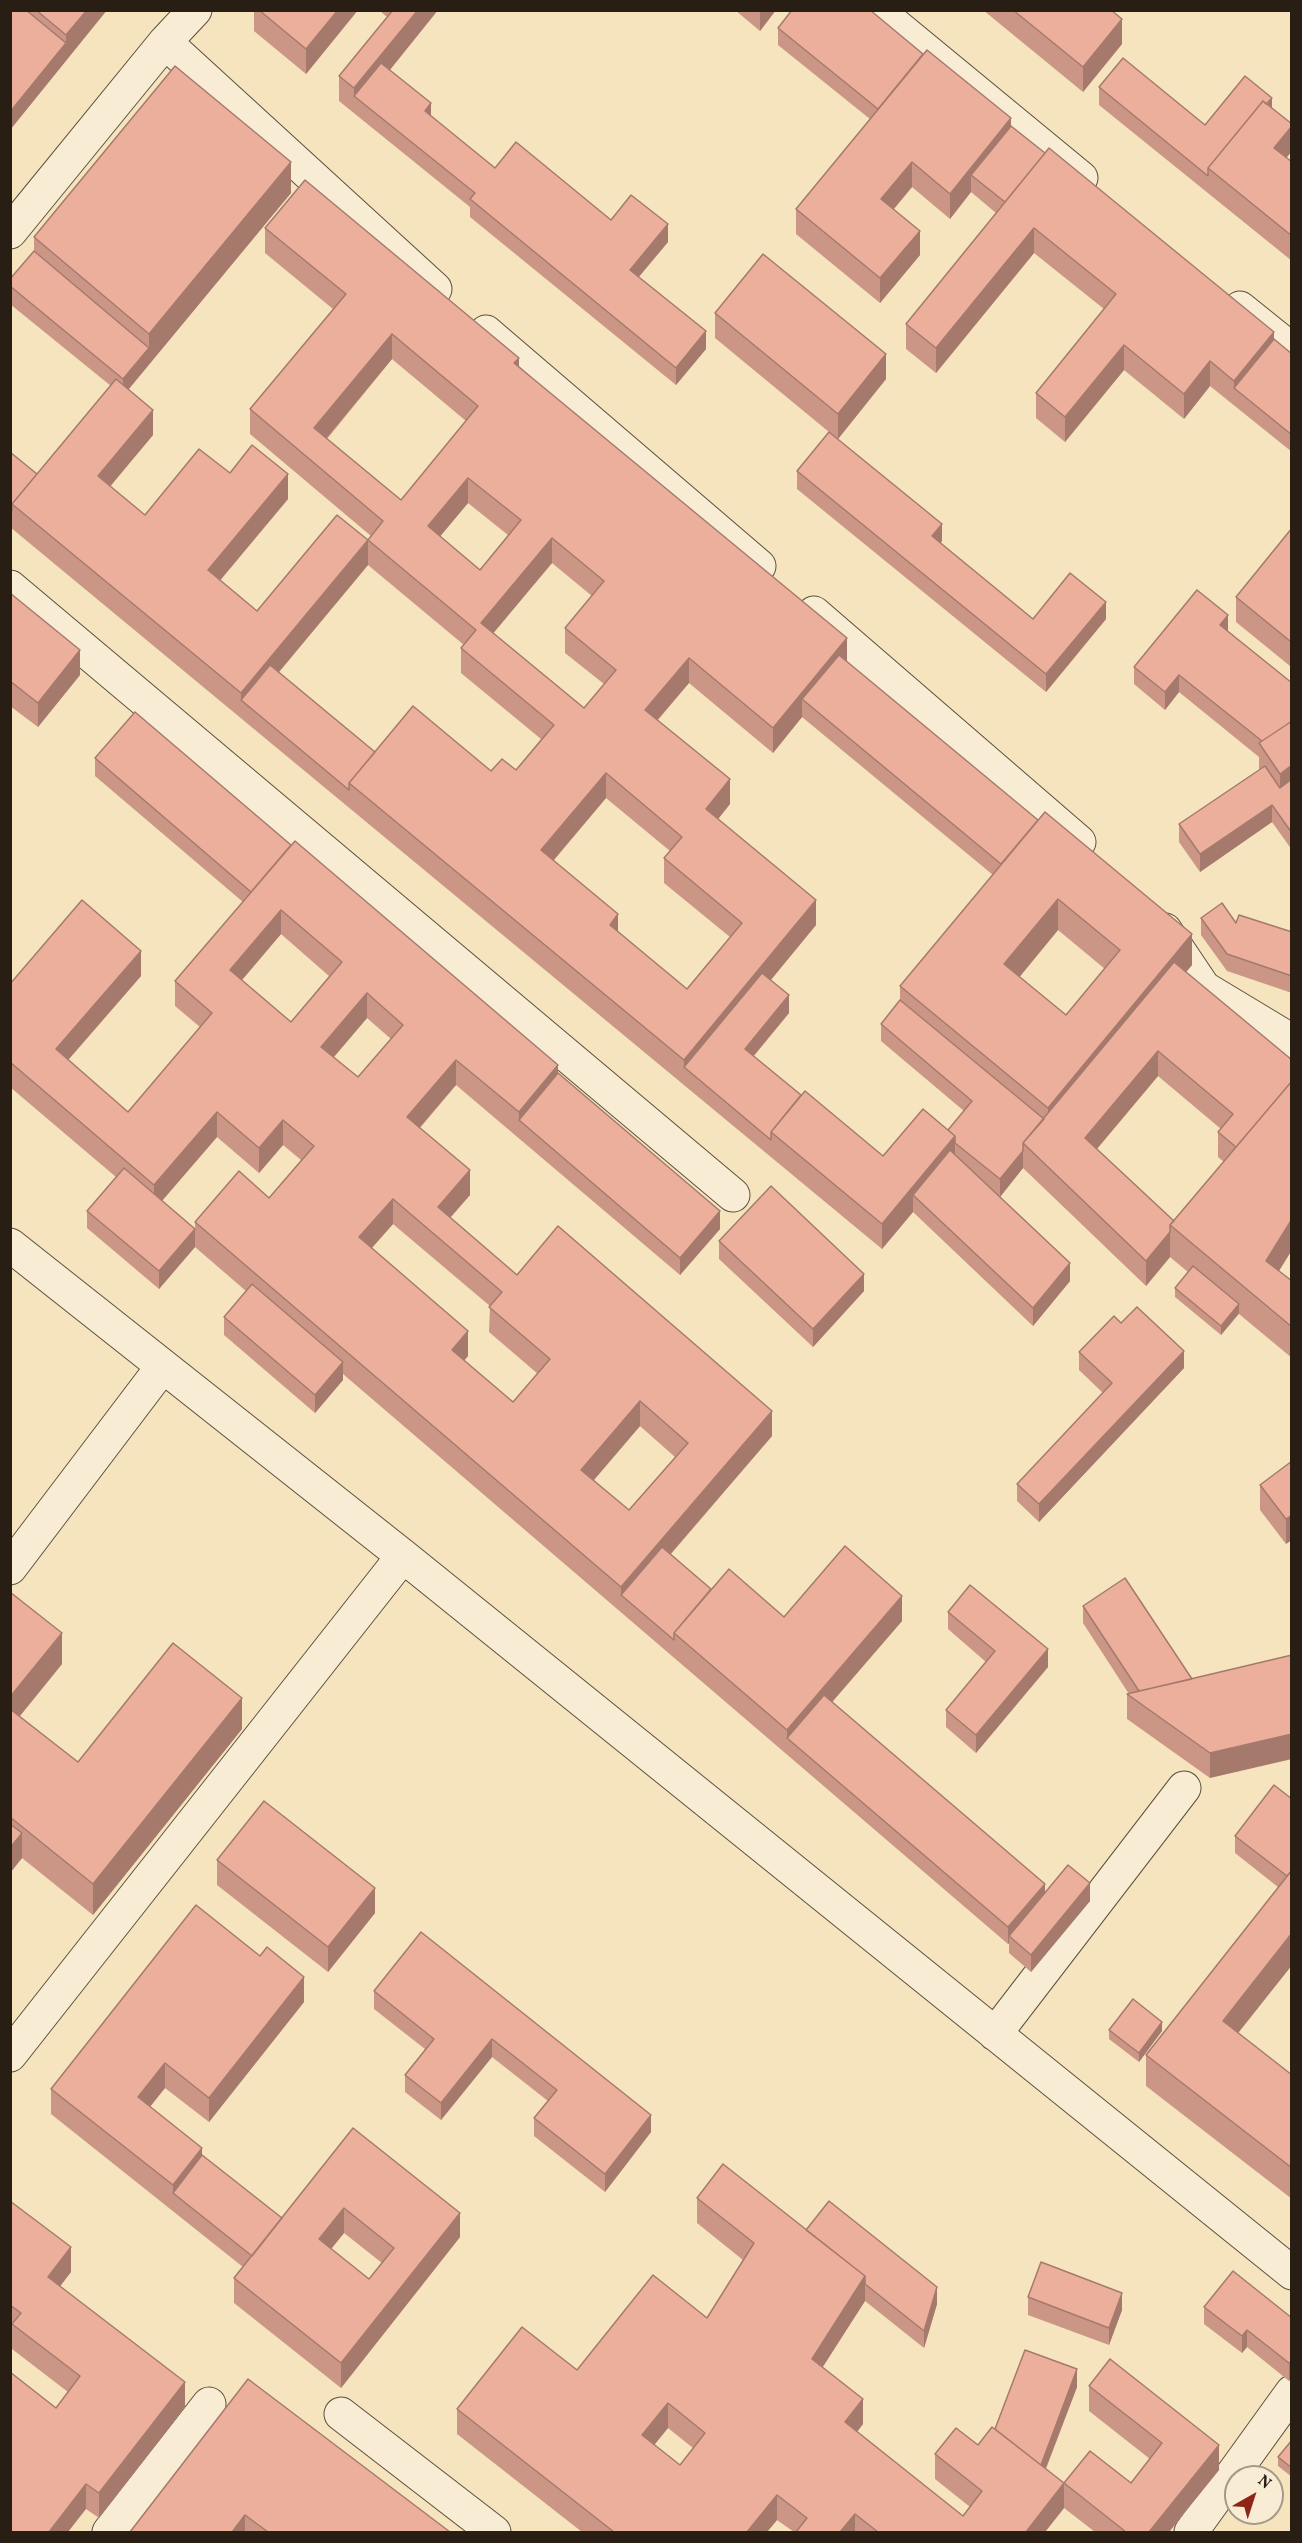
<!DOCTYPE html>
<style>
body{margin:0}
#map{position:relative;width:1302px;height:2543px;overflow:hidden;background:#f5e4bd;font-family:Vollkorn,serif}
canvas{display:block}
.frame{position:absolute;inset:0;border:12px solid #291e13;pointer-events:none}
.north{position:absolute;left:1224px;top:2465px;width:60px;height:60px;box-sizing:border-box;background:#f8edd4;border:2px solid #a59a87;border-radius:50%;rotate:39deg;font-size:16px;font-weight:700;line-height:24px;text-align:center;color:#291e13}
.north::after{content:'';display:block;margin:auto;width:21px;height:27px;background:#8f2418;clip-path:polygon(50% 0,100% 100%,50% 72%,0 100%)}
</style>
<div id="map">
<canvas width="1302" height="2543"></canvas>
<div class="frame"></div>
<div class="north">N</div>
</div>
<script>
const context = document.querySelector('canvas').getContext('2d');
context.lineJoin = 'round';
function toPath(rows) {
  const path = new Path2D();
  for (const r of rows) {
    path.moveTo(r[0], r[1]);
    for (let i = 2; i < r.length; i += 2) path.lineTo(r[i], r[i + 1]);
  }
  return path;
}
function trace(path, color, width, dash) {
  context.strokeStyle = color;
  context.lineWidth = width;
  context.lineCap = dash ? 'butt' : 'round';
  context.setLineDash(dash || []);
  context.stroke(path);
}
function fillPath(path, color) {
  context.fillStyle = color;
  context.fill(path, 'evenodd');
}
const minor = toPath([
 [877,10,1081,178],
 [165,42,435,289],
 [10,232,165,42,195,10],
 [1240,308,1292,350],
 [486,332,759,566],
 [10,587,733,1195],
 [814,613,1079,842],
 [1165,930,1204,988,1292,1041],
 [10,1245,403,1556,1292,2273],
 [10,1568,163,1366],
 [995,2034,1184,1788],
 [10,2055,403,1556],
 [341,2414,494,2532],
 [109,2532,209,2404],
 [1191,2532,1292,2392]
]);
trace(minor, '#5c503e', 35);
trace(minor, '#f8edd4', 33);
fillPath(toPath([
 [10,10,107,10,10,130],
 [254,10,358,10,306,74,254,31],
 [379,10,438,10,390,70,431,117,495,168,611,220,668,242,639,277,706,349,676,385,470,217,470,207,339,101,339,76,387,17],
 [735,10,776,10,760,31],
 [983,10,1111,10,1122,44,1083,92],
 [778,28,1011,126,1292,354,1292,452,1210,386,1184,419,1124,370,1065,442,1036,418,1036,393,1104,309,1034,253,936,373,906,349,906,324,996,213,971,192,950,219,912,187,894,209,920,255,880,303,796,234,796,209,870,119,778,45],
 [1099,87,1205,125,1272,108,1292,124,1292,151,1286,158,1292,162,1292,261,1099,105],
 [291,193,128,390,153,435,110,486,145,515,230,473,288,499,220,580,257,611,368,565,279,672,375,752,491,771,516,770,541,739,461,673,461,648,464,645,368,565,368,540,371,536,250,434,250,409,333,309,265,253,265,228,519,366,847,662,1192,965,1186,972,1292,1060,1279,1271,1292,1281,1292,1358,1239,1314,1221,1335,1175,1297,1175,1288,1188,1272,1170,1257,1146,1286,1023,1168,1000,1197,1070,1281,1033,1326,913,1212,882,1249,10,527,10,452,37,474,111,386,10,304,10,279,34,251,34,237],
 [392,359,466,421,401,500,327,439],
 [468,503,508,535,480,570,440,536],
 [552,563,592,596,565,628,565,653,604,684,584,708,493,633],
 [689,683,773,753,802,717,993,875,900,986,900,1000,881,1024,881,1041,964,1111,948,1130,883,1156,801,1095,754,1056,789,1013,771,980,816,925,718,819,730,804,658,720],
 [606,798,670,851,664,858,664,883,730,937,687,989,618,932,554,860],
 [1058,930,1105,969,1066,1015,1019,977],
 [1158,1076,1221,1129,1218,1132,1218,1157,1224,1162,1174,1221,1097,1149],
 [715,313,886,379,838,439,942,541,940,543,1033,619,1106,619,1046,692,797,489,797,471,829,432,715,338],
 [1292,528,1290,666,1236,622,1236,597],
 [10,593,80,675,38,727,10,706],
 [1228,631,1292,683,1292,850,1272,822,1200,872,1179,842,1179,824,1259,770,1259,757,1179,692,1165,710,1134,684,1134,667],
 [95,758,558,1073,720,1229,680,1275,456,1085,420,1128,470,1195,450,1217,517,1275,772,1436,671,1554,711,1589,784,1617,902,1621,832,1702,1045,1893,1090,1901,1031,1972,1009,1953,1009,1943,1008,1944,343,1374,343,1380,315,1413,224,1335,224,1317,246,1291,195,1247,159,1289,87,1228,87,1211,116,1177,10,1087,10,984,141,976,68,1060,128,1112,200,1027,175,1006,175,981,243,902,95,776],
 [281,934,329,976,291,1022,242,980],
 [367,1018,391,1039,358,1077,334,1057],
 [217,1137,259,1173,283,1145,301,1160,269,1198,195,1222,195,1229,162,1201],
 [393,1224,490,1306,489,1332,538,1374,513,1402,464,1360,468,1356,372,1248],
 [640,1426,675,1457,629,1510,594,1480],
 [1201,918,1292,932,1292,993,1227,971,1201,935],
 [719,1241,864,1291,813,1347,719,1259],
 [1121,1323,1184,1368,1039,1522,1017,1501,1017,1484,1103,1393,1079,1370,1079,1352],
 [1292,1461,1286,1544,1260,1510,1260,1485],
 [10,1592,62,1664,20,1716,78,1762,242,1729,93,1915,22,1858,10,1873],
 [1083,1606,1192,1679,1292,1655,1210,1778,1127,1719,1127,1694,1129,1694,1083,1623],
 [948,1612,1048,1667,976,1753,946,1727,946,1710,986,1662,948,1629],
 [1292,1799,1292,1965,1238,2033,1292,2075,1292,2199,1146,2086,1146,2055,1278,1887,1235,1853,1235,1836],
 [217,1860,375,1913,328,1972,217,1885],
 [421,1932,651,2132,605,2192,534,2136,534,2118,548,2101,492,2057,441,2120,405,2092,405,2075,425,2049,374,2009,374,1991],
 [304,2002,209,2122,165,2088,150,2106,202,2155,282,2218,353,2128,460,2237,341,2388,234,2303,234,2278,243,2267,51,2114,51,2089],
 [344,2233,382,2263,369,2279,331,2249],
 [1109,2030,1162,2031,1139,2062,1109,2039],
 [697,2198,806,2230,937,2304,924,2348,865,2301,822,2367,863,2424,857,2432,963,2516,970,2507,935,2479,935,2454,978,2445,995,2429,1077,2387,1046,2469,1064,2483,1131,2483,1150,2459,1089,2411,1089,2386,1219,2470,1169,2532,1095,2532,1064,2508,1045,2532,794,2532,777,2520,767,2532,582,2532,457,2434,457,2409,577,2370,707,2318,743,2260,697,2223],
 [668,2428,693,2448,680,2465,654,2445],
 [10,2201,71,2272,60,2286,185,2407,99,2518,86,2509,56,2408,68,2392,12,2349,12,2330,10,2329],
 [1028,2297,1122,2310,1109,2345,1028,2315],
 [1204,2307,1292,2318,1289,2381,1247,2347,1242,2353,1204,2324],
 [248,2379,450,2532,130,2532],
 [1292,2440,1292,2477,1278,2466,1278,2457]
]), '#cb9686');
fillPath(toPath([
 [87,10,107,10,10,130,10,112,66,43,66,35],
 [338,10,358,10,306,74,306,49],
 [418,10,438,10,363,103,354,96,354,88],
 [762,10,776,10,760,31,760,13],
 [1122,19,1122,44,1083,92,1083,67],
 [1272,98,1272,115,1212,171],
 [431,103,431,121,425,111],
 [1011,118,1011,143,971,175,971,192,950,219,950,194],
 [1292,126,1292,151,1274,173,1274,148],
 [291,162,291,193,123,396,123,379,149,348,149,334],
 [912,162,912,187,881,224,881,199],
 [668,224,668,242,630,287,630,270],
 [1034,228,1034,253,936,373,936,348],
 [920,231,920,255,880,303,880,278],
 [706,331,706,349,676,385,676,368],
 [1274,332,1274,357,1234,388,1234,381],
 [392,334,392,359,314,453,314,428],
 [1124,345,1124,370,1065,442,1065,417],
 [886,354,886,379,838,439,838,414],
 [519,358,519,383,514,363],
 [1210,361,1210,386,1184,419,1184,394],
 [153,410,153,435,98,501,98,476],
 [288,474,288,499,208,595,208,570],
 [468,478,468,503,428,551,428,526],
 [942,524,942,541,932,554,932,536],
 [552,538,552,563,481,648,481,623],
 [368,540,368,565,249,708,241,700,241,693],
 [1106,602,1106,619,1046,692,1046,674],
 [1228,615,1228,632,1220,625],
 [847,638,847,663,802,699,802,717,773,753,773,728],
 [1292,639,1292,664,1290,666,1290,641],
 [80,650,80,675,38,727,38,703],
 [689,658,689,683,645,734,645,710],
 [1179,675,1179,692,1165,710,1165,692],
 [1292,765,1292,797,1280,805,1280,774],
 [606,773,606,798,541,875,541,850],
 [730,779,730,804,706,834,706,809],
 [1272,805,1272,822,1200,872,1200,854],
 [1058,899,1058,930,1004,996,1004,964],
 [816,900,816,925,693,1074,684,1067,684,1060],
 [281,910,281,934,230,994,230,970],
 [618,914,618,939,610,925],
 [1192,934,1192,965,1035,1154,1048,1122,1048,1108],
 [141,951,141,976,56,1074,56,1049],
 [367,993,367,1018,321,1072,321,1047],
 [789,995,789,1013,745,1066,745,1049],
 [1158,1051,1158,1076,1085,1163,1085,1138],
 [456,1060,456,1085,407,1142,407,1117],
 [558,1065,558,1090,519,1120,519,1112],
 [217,1112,217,1137,154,1210,154,1185],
 [283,1120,283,1145,259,1173,259,1148],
 [955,1136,955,1161,913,1195,913,1212,882,1249,882,1224],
 [1023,1151,1023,1168,1000,1197,1000,1179],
 [470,1170,470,1195,438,1232,438,1207],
 [393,1199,393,1224,359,1262,359,1237],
 [720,1211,720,1229,680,1275,680,1258],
 [1292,1219,1292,1250,1266,1292,1266,1261],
 [195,1229,195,1247,159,1289,159,1271],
 [1170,1232,1170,1257,1146,1286,1146,1261],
 [1070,1263,1070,1281,1033,1326,1033,1308],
 [864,1274,864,1291,813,1347,813,1329],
 [1239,1304,1239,1313,1221,1335,1221,1326],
 [468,1331,468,1356,452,1375,452,1350],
 [1184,1351,1184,1368,1039,1522,1039,1504],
 [343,1362,343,1380,315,1413,315,1395],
 [640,1401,640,1426,581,1495,581,1470],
 [772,1411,772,1436,629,1602,621,1595,621,1612,621,1587],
 [1292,1515,1292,1540,1286,1544,1286,1519],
 [902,1596,902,1621,795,1745,787,1738,787,1730],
 [62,1633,62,1664,10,1728,10,1697],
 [1048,1649,1048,1667,976,1753,976,1735],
 [242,1698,242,1729,93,1915,93,1884],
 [1292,1734,1292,1759,1210,1778,1210,1753],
 [22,1833,22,1858,10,1873,10,1848],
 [1090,1883,1090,1901,1031,1972,1031,1955],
 [1045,1884,1045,1901,1009,1936,1009,1943,1008,1944,1008,1927],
 [375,1888,375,1913,328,1972,328,1947],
 [1292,1933,1292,1965,1223,2052,1223,2021],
 [304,1977,304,2002,209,2122,209,2098],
 [1162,2022,1162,2031,1139,2062,1139,2053],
 [492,2039,492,2057,441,2120,441,2103],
 [165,2063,165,2088,138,2122,138,2097],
 [651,2115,651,2132,605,2192,605,2174],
 [202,2148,202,2173,173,2193,173,2210,173,2185],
 [344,2208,344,2233,319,2264,319,2239],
 [460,2213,460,2237,341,2388,341,2363],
 [71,2247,71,2272,48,2302,48,2277],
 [865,2276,865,2301,812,2384,812,2359],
 [937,2287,937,2304,924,2348,924,2331],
 [1122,2293,1122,2310,1109,2345,1109,2328],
 [1247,2330,1247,2347,1242,2353,1242,2336],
 [1292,2361,1292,2378,1289,2381,1289,2363],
 [1077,2369,1077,2387,1038,2488,1038,2471],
 [185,2382,185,2407,99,2518,99,2493],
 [863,2399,863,2424,845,2447,845,2422],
 [668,2403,668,2428,642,2460,642,2435],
 [1219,2445,1219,2470,1169,2532,1149,2532],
 [1064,2483,1064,2508,1045,2532,1026,2532],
 [86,2484,86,2509,68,2532,49,2532],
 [777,2495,777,2520,767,2532,747,2532],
 [855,2514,855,2532,840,2532],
 [245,2515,245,2532,232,2532]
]), '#a57a6d');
const building = toPath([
 [10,10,26,10,66,43,10,112,10,10],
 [36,10,87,10,66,35,36,10],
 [259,10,338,10,306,49,259,10],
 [393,10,418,10,354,88,339,76,393,10],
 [792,10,870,10,923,54,878,109,778,28,792,10],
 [1013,10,1111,10,1122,19,1083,67,1013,10],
 [927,50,1011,118,950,194,912,162,881,199,920,231,880,278,796,209,927,50],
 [1123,58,1205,125,1245,76,1272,98,1266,104,1263,101,1208,168,1208,176,1099,87,1123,58],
 [381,63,431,103,425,111,495,168,516,142,611,220,631,195,668,224,630,270,706,331,676,368,470,199,475,193,354,96,381,63],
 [175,66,291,162,149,334,34,237,175,66],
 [1263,101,1292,124,1292,126,1274,148,1292,162,1292,236,1208,168,1263,101],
 [1011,126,1045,153,1005,202,971,175,1011,126],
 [1049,148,1274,332,1234,381,1210,361,1184,394,1124,345,1065,417,1036,393,1116,294,1034,228,936,348,906,324,1049,148],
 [305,180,519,358,514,363,847,638,773,728,689,658,645,710,730,779,706,809,816,900,684,1060,349,783,413,706,491,771,502,759,516,770,554,725,461,648,476,630,368,540,383,521,250,409,346,294,265,228,305,180],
 [392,334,478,406,401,500,314,428,392,334],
 [468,478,521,520,480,570,428,526,468,478],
 [552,538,604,581,565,628,616,670,584,708,481,623,552,538],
 [606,773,682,837,664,858,742,923,687,989,610,925,618,914,541,850,606,773],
 [34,251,149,348,123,379,10,286,10,279,34,251],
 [763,254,886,354,838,414,715,313,763,254],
 [1274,339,1292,354,1292,435,1234,388,1274,339],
 [116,379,153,410,98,476,145,515,199,449,230,473,252,445,288,474,208,570,257,611,337,515,368,540,241,693,12,504,116,379],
 [829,432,942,524,932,536,1033,619,1070,573,1106,602,1046,674,797,471,829,432],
 [10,452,37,474,12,504,12,511,10,510,10,452],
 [1292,528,1292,639,1290,641,1236,597,1292,528],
 [1197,590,1228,615,1220,625,1292,683,1292,721,1262,741,1179,675,1165,692,1134,667,1197,590],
 [10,593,80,650,38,703,10,681,10,593],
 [839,655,1038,820,1001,864,802,699,839,655],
 [270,665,375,752,349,783,349,790,241,700,270,665],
 [135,712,291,845,251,892,95,758,135,712],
 [1292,721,1292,765,1280,774,1259,743,1292,721],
 [1265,766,1280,788,1292,779,1292,833,1272,805,1200,854,1179,824,1265,766],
 [1045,812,1192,934,1048,1108,900,986,1045,812],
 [1058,899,1120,950,1066,1015,1004,964,1058,899],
 [295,841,558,1065,519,1112,456,1060,407,1117,470,1170,438,1207,517,1275,558,1226,772,1411,621,1587,195,1222,239,1171,269,1198,314,1146,283,1120,259,1148,217,1112,154,1185,10,1062,10,984,82,900,141,951,56,1049,128,1112,212,1013,175,981,295,841],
 [281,910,342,962,291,1022,230,970,281,910],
 [367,993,403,1025,358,1077,321,1047,367,993],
 [393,1199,502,1292,489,1307,550,1359,513,1402,452,1350,468,1331,359,1237,393,1199],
 [640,1401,688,1443,629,1510,581,1470,640,1401],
 [1222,903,1236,923,1239,915,1292,932,1292,976,1227,954,1201,918,1222,903],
 [1174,962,1292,1060,1292,1081,1236,1147,1218,1132,1233,1114,1158,1051,1085,1138,1174,1221,1170,1225,1170,1232,1146,1261,1023,1143,1174,962],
 [762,973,789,995,745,1049,801,1095,771,1132,771,1140,684,1067,762,973],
 [900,1000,1044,1119,1023,1143,1023,1151,1000,1179,955,1143,955,1136,948,1130,972,1101,881,1024,900,1000],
 [558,1073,720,1211,680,1258,519,1120,558,1073],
 [1292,1081,1292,1219,1266,1261,1292,1281,1292,1327,1170,1225,1292,1081],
 [805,1091,883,1156,923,1109,955,1136,882,1224,771,1132,805,1091],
 [950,1150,1070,1263,1033,1308,913,1195,950,1150],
 [124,1168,195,1229,159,1271,87,1211,124,1168],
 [771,1186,864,1274,813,1329,719,1241,771,1186],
 [1193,1266,1239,1304,1221,1326,1175,1288,1193,1266],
 [252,1284,343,1362,315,1395,224,1317,252,1284],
 [1137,1307,1184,1351,1039,1504,1017,1484,1112,1383,1079,1352,1114,1316,1121,1323,1137,1307],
 [1292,1461,1292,1515,1286,1519,1260,1485,1292,1461],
 [845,1546,902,1596,787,1730,674,1633,729,1569,784,1617,845,1546],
 [662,1547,711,1589,674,1633,674,1640,621,1595,662,1547],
 [1125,1578,1192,1679,1139,1691,1083,1606,1125,1578],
 [970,1585,1048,1649,976,1735,946,1710,995,1651,948,1612,970,1585],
 [10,1592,62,1633,10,1697,10,1592],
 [173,1643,242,1698,93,1884,10,1817,10,1709,78,1762,173,1643],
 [1292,1655,1292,1734,1210,1753,1127,1694,1292,1655],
 [824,1695,1045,1884,1008,1927,787,1738,824,1695],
 [1274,1785,1292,1799,1292,1870,1287,1876,1235,1836,1274,1785],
 [264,1801,375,1888,328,1947,217,1860,264,1801],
 [10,1824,22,1833,10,1848,10,1824],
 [1068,1865,1090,1883,1031,1955,1009,1936,1068,1865],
 [1292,1870,1292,1933,1223,2021,1292,2075,1292,2168,1146,2055,1292,1870],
 [196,1905,260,1956,267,1947,304,1977,209,2098,165,2063,138,2097,202,2148,173,2185,51,2089,196,1905],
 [421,1932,651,2115,605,2174,534,2118,557,2090,492,2039,441,2103,405,2075,434,2039,374,1991,421,1932],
 [1133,1999,1162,2022,1139,2053,1109,2030,1133,1999],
 [353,2128,460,2213,341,2363,234,2278,353,2128],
 [344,2208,394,2248,369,2279,319,2239,344,2208],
 [202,2155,282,2218,252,2256,173,2193,202,2155],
 [723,2164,865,2276,812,2359,863,2399,845,2422,963,2516,982,2491,935,2454,956,2428,978,2445,992,2427,1064,2483,1026,2532,878,2532,855,2514,840,2532,796,2532,807,2518,777,2495,747,2532,614,2532,457,2409,522,2327,577,2370,653,2275,707,2318,754,2243,697,2198,723,2164],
 [668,2403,705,2433,680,2465,642,2435,668,2403],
 [10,2201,71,2247,48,2277,185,2382,99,2493,86,2484,49,2532,10,2532,10,2372,56,2408,80,2376,12,2324,21,2313,10,2305,10,2201],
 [829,2201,937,2287,924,2331,865,2284,865,2276,806,2230,829,2201],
 [1041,2262,1122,2293,1109,2328,1028,2297,1041,2262],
 [1233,2271,1292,2318,1292,2361,1289,2363,1247,2330,1242,2336,1204,2307,1233,2271],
 [1025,2350,1077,2369,1041,2465,995,2429,1025,2350],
 [1110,2359,1219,2445,1149,2532,1126,2532,1064,2483,1090,2451,1131,2483,1162,2443,1089,2386,1110,2359],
 [248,2379,450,2532,268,2532,245,2515,232,2532,130,2532,248,2379],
 [1292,2440,1292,2468,1278,2457,1292,2440]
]);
fillPath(building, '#ecaf9c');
trace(building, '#a57a6d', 1.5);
</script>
